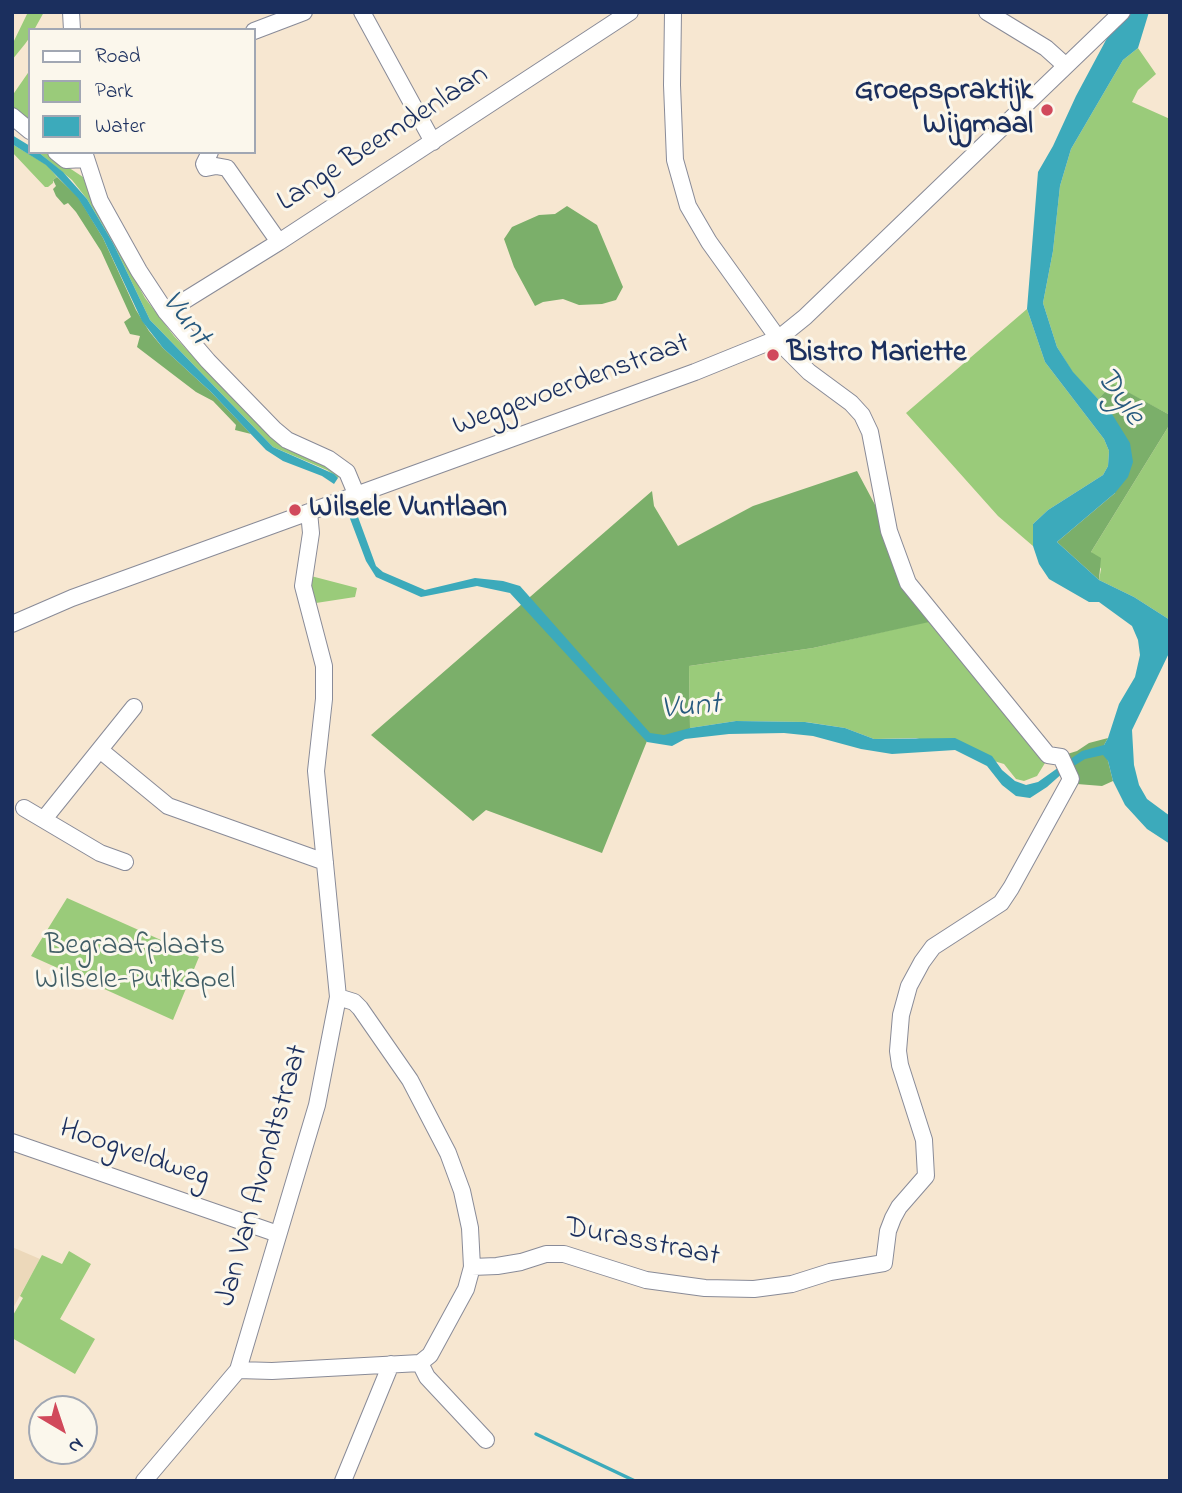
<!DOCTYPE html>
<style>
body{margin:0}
#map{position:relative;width:1182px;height:1493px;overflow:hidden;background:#f7e7d1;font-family:"Indie Flower",sans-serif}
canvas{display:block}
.frame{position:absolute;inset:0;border:14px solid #1b2f5e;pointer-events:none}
.legend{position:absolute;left:28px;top:28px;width:228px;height:126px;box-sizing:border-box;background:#fbf7ec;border:2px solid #a1a7b3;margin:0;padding:9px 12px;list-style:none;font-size:21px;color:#1b2f5e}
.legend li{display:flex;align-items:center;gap:14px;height:35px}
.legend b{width:35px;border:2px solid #a1a7b3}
.north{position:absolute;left:28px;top:1395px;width:70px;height:70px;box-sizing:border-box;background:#fbf7ec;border:2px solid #a1a7b3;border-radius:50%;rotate:141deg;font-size:19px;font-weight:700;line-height:28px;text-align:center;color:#1b2f5e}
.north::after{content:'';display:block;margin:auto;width:24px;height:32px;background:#d1495b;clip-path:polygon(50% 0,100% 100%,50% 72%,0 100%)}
</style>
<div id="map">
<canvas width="1182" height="1493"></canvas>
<div class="frame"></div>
<ul class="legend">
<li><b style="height:9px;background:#fff"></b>Road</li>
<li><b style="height:19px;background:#9acb7a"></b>Park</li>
<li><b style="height:19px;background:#3caabb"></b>Water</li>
</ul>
<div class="north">N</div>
</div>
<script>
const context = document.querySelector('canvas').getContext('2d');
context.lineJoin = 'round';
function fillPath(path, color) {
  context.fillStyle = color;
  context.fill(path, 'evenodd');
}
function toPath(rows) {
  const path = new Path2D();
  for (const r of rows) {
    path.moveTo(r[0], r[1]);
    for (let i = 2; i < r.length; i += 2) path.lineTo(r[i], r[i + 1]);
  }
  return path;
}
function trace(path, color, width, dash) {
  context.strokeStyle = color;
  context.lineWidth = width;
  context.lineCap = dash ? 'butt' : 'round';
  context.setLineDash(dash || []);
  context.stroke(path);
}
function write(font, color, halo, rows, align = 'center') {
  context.font = font + ' "Indie Flower",sans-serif';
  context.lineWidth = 6;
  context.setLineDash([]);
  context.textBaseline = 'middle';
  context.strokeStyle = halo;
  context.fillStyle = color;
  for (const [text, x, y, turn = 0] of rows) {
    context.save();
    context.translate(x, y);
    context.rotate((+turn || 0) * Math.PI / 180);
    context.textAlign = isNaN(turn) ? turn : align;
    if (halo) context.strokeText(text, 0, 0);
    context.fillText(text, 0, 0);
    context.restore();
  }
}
fillPath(toPath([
 [12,1247,40,1259,12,1310]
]), '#ecd8ba');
fillPath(toPath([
 [28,12,44,12,34,30,30,30,30,37,25,44,12,60,12,45],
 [1138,48,1156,74,1138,90,1132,102,1170,119,1170,415,1113,385,1098,399,1073,373,1057,347,1043,303,1053,251,1060,186,1071,149,1123,60],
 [30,70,30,120,12,108,12,96],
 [12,144,47,165,57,177,53,180,53,183,48,187,45,187,12,152],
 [38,152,45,152,83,177,92,200,145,298,174,336,231,397,284,446,331,467,340,475,338,478,327,470,273,447,155,325,150,320,113,243,87,199,72,180],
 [1027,309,1045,362,1104,439,1109,451,1108,466,1103,475,1048,510,1033,524,1033,546,998,516,906,413],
 [1170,424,1170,620,1134,597,1099,580,1101,569,1091,552],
 [311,576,357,588,355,597,316,603,312,591],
 [930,621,1045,763,1037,776,1024,781,1016,779,1004,764,916,738,874,739,845,728,806,722,736,721,690,728,689,666,813,648],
 [67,898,199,957,173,1020,31,956],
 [69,1251,91,1264,60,1319,95,1339,75,1374,12,1338,12,1317,23,1298,20,1296,42,1255,62,1264]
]), '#9acb7a');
fillPath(toPath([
 [57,177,78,197,103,238,136,310,149,331,163,348,211,392,251,434,235,430,236,425,213,401,196,392,137,347,140,336,130,334,124,322,131,317,101,251,76,212,68,203,64,205,56,196,53,189,56,186,53,180],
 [567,206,597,225,623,287,616,300,602,304,579,305,563,299,543,302,535,306,514,267,504,239,512,227,539,215,555,214],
 [1113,384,1170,415,1170,424,1091,552,1101,558,1099,580,1057,542,1115,493,1112,414,1098,399],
 [857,471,889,531,908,583,938,620,813,648,689,666,690,728,685,733,664,739,649,736,602,853,486,810,473,821,371,735,652,491,654,506,678,546,753,506],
 [1108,738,1104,745,1113,781,1102,786,1077,784,1064,755,1077,751,1089,743]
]), '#7baf6a');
fillPath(toPath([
 [1121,12,1149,12,1138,48,1123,60,1071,149,1060,186,1053,251,1043,303,1057,347,1073,372,1112,414,1130,443,1133,462,1128,477,1115,493,1057,542,1099,580,1134,597,1170,620,1170,651,1132,730,1134,765,1139,785,1147,799,1170,816,1170,844,1147,829,1125,805,1113,781,1108,761,1103,755,1085,759,1069,769,1066,762,1082,751,1104,745,1108,738,1119,704,1135,677,1140,655,1138,640,1132,626,1099,602,1089,602,1049,579,1039,564,1033,546,1033,524,1048,510,1103,475,1108,466,1109,451,1104,439,1045,362,1027,309,1038,172,1053,146,1076,96],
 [12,135,30,146,30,152,38,152,63,172,87,199,113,243,150,320,155,325,273,447,334,474,338,478,334,484,322,476,283,461,266,450,211,392,163,348,142,321,103,238,78,198,46,165,12,144],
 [354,506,376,566,383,572,425,590,475,578,503,581,520,586,650,733,664,735,690,728,736,721,805,722,845,728,874,739,955,738,992,756,1002,770,1015,781,1026,785,1038,782,1062,765,1065,771,1047,787,1030,798,1016,796,1002,785,987,766,955,750,892,754,861,749,813,736,784,733,729,734,685,739,672,746,647,742,510,593,477,586,421,597,376,577,366,561,346,508]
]), '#3caabb');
trace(toPath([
 [536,1434,635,1481]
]), '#3caabb', 3.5);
const minor = toPath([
 [71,12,72,30],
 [362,12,433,142],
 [987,12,1046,48,1066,66],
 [254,31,304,12],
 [12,116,30,131],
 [56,152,66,160,85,159],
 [84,152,100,201,139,271,166,312,208,361,275,430,287,440,329,459,347,472,357,496],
 [210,152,204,164,206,168,216,166,227,168,279,242],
 [166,312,279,242,630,12],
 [309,512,311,533,303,586,324,666,324,699,316,771,338,997,354,1002,360,1008,410,1080,448,1153,462,1191,470,1228,472,1267,466,1289,430,1355,420,1363],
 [12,624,72,598,695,372,779,338,805,317,1122,12],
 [100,750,168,806,325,862],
 [24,808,100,853,125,862],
 [44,819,134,707],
 [12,1142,278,1234],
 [472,1267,497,1266,521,1262,546,1254,564,1254,646,1280,705,1288,754,1289,792,1284,830,1272,884,1263,888,1231,893,1218,899,1207,926,1176,924,1140,900,1065,898,1051,901,1015,909,986,922,962,933,947,1001,903,1011,888,1071,779,1061,757,1048,755,908,583,889,531,870,432,862,415,851,403,809,372,785,348,709,242,688,206,675,160,672,85,673,12],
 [420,1363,427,1377,486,1440],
 [238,1370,272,1371,420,1363],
 [144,1481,238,1370,317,1105,338,997],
 [343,1481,391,1364]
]);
trace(minor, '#898b98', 18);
trace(minor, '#fff', 16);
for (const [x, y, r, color] of [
 [1047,110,7,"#d1495b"],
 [773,355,7,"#d1495b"],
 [295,510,7,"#d1495b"]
]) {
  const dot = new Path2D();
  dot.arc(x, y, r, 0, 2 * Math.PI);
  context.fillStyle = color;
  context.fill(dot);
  trace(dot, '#fbf7ec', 2.5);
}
write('bold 30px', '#1b2f5e', '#fbf7ec', [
 ["Groepspraktijk",1033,93,"right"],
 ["Wijgmaal",1033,127,"right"],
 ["Bistro Mariette",787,355],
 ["Wilsele Vuntlaan",309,510]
], 'left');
write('30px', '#1b2f5e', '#fbf7ec', [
 ["Lange Beemdenlaan",384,140,-33],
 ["Weggevoerdenstraat",572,387,-20],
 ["Hoogveldweg",134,1155,19],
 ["Jan Van Avondtstraat",264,1176,-74],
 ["Durasstraat",642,1244,11]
]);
write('30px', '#415e66', '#fbf7ec', [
 ["Begraafplaats",135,948],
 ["Wilsele-Putkapel",135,982]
]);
write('italic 32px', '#275a7f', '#fbf7ec', [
 ["Vunt",184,320,52],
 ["Dyle",1118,398,55],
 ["Vunt",691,709,-5]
]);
</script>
